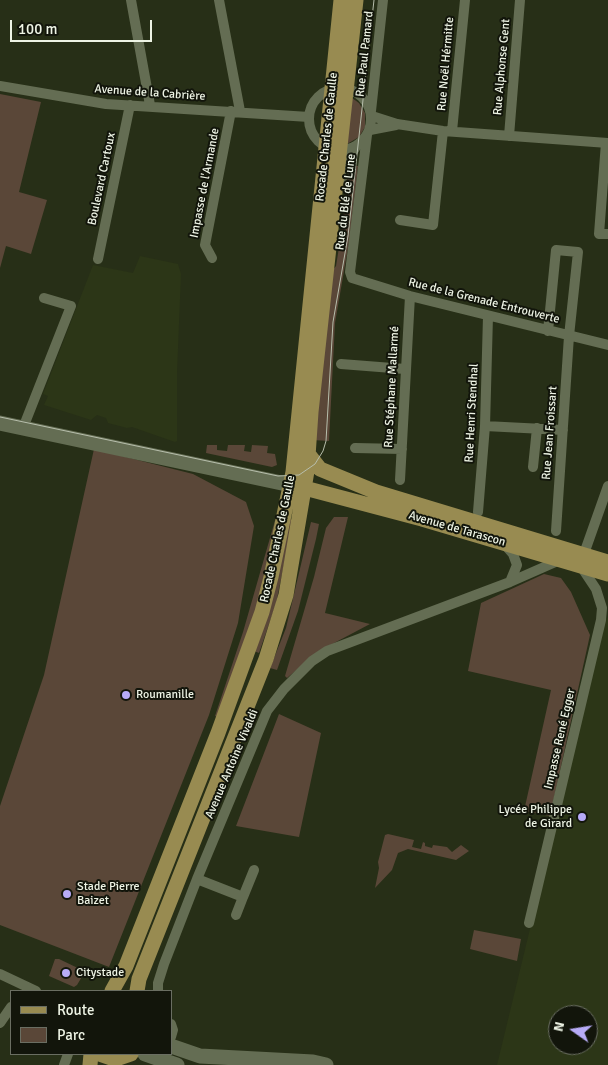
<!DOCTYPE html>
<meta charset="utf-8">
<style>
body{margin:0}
#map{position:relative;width:608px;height:1065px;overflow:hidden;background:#272f17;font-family:Signika,sans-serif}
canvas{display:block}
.legend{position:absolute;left:10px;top:990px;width:162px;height:65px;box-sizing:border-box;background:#12150b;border:1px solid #6a6e62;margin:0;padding:6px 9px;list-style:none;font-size:15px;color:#eef4e5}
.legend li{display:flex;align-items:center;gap:10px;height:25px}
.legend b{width:25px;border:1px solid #6a6e62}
.north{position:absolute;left:548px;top:1005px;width:50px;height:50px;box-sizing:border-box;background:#12150b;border:1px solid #6a6e62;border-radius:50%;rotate:283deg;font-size:14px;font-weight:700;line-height:20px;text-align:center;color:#eef4e5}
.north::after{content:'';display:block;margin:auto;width:18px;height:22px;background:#b7abf7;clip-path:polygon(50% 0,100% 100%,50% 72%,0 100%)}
.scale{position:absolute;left:10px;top:20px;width:142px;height:22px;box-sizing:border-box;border:2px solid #eef4e5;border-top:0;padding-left:6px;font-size:15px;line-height:18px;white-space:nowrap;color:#eef4e5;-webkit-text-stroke:4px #12150b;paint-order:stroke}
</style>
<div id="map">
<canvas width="608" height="1065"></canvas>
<ul class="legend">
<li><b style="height:6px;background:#988b51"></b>Route</li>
<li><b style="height:14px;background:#5a4738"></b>Parc</li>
</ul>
<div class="north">N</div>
<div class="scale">100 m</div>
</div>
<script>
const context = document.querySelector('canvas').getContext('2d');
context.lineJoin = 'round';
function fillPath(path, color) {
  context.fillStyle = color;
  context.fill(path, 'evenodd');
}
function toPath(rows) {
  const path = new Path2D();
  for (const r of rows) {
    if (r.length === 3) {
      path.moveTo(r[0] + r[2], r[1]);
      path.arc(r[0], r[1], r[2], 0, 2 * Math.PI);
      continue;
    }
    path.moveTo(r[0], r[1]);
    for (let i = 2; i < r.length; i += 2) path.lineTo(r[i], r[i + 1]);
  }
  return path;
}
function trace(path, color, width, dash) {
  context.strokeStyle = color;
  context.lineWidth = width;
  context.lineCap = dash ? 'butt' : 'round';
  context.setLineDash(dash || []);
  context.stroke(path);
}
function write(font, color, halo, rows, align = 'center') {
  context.font = font + ' Signika,sans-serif';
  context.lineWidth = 4;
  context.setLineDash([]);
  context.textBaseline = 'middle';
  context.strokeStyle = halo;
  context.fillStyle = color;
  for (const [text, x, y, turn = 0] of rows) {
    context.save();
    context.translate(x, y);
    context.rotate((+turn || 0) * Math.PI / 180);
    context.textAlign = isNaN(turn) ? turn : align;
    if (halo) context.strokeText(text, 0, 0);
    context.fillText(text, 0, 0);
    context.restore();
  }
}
fillPath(toPath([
 [140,256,178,264,181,274,177,373,177,441,175,442,132,427,127,428,108,423,106,418,97,415,91,420,44,405,48,396,43,394,93,265,133,273],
 [608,618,608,1065,497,1065,605,619],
 [558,1015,588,1015,588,1045,558,1045]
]), '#2c3617');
fillPath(toPath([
 [0,94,41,102,19,192,47,200,31,254,6,246,0,268],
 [352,98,359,103,365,113,365,127,359,137,347,144],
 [349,165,358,166,350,236,335,323,329,441,312,440,331,272,336,266,341,235],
 [207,445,217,445,217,450,227,451,228,445,245,445,244,451,251,452,252,445,268,446,267,453,275,454,277,465,272,467,206,453],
 [94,449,193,474,246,502,254,526,238,623,209,715,109,967,0,925,0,806,44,675],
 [276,517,259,600,219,718,215,716,243,632],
 [334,517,348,517,325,613,370,624,319,651,287,678,285,676,314,577,326,528],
 [289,519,293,520,276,604,259,653,254,651],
 [311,522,319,524,316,539,298,611,277,670,270,668,286,628],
 [544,574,561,578,571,592,590,635,550,816,524,811,551,690,468,671,481,603],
 [279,714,321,733,299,837,236,826],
 [388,834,414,840,412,847,421,849,423,842,425,843,425,846,432,848,433,845,447,847,452,852,461,845,469,851,456,860,408,849,398,853,392,870,375,888,379,868,378,862,385,835],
 [474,930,521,939,517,961,470,949],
 [55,959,59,959,82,970,83,975,77,985,74,987,49,976]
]), '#5a4738');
trace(toPath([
 [131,0,150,105],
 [219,0,240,111],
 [0,86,106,104,309,117],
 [340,119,31],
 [371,111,383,0],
 [372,116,397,124,443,131,608,143],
 [370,130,396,125],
 [452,131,465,0],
 [367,135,350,272,352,278,410,296,608,345],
 [509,136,520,0],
 [606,143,599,234,608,234],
 [342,179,348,159,357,145],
 [400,220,433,225,443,131],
 [212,258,205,245,231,111],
 [98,259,130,105],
 [548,331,556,250,578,252,569,336,556,531],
 [341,364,405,369],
 [485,426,563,430],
 [23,428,71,306,44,298],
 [355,448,402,449],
 [533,467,537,428],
 [400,480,410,296],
 [478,512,485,426,488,316],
 [505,545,513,554,517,565,510,582],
 [197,879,243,897,254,870],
 [236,915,243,897],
 [529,923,601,620,602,608,596,589,580,565,608,486],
 [0,974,36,991],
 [158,991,158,983,164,964,197,879,267,711,284,689,312,661,327,651,510,582,560,560],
 [0,1023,11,1007],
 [171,1024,173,1030,171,1037],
 [64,1065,68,1054]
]), '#646d53', 10);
trace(toPath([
 [0,423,291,485],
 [171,1046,200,1056,313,1062,326,1065],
 [145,1054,177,1065]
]), '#646d53', 15);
trace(toPath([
 [309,455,320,469,376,492,608,562],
 [297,486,422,519,608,574],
 [112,991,126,966,218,733,262,612,271,577,293,472,341,0],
 [137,991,139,979,266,659,286,595,307,471,311,412,356,0],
 [99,1054,111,1058,119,1058,131,1054],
 [90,1065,91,1054]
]), '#988b51', 15);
trace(toPath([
 [0,417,278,476,299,475,315,464,323,451,326,441,333,322,348,236,374,0]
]), '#b7beac', 1);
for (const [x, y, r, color] of [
 [126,695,5,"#b7abf7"],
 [582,817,5,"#b7abf7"],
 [67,894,5,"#b7abf7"],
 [66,973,5,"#b7abf7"]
]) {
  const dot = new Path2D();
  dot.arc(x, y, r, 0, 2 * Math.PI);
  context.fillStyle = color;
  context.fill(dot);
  trace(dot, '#12150b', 2);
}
write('12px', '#eef4e5', '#12150b', [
 ["Rue Paul Pamard",365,54,-84],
 ["Rue Noël Hérmitte",446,64,-85],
 ["Rue Alphonse Gent",502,67,-85],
 ["Avenue de la Cabrière",150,93,4],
 ["Rocade Charles de Gaulle",327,137,-84],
 ["Boulevard Cartoux",102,179,-78],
 ["Impasse de l'Armande",205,183,-79],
 ["Rue du Blé de Lune",346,202,-83],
 ["Rue de la Grenade Entrouverte",484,301,14],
 ["Rue Stéphane Mallarmé",392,387,-87],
 ["Rue Henri Stendhal",472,413,-87],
 ["Rue Jean Froissart",550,433,-86],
 ["Avenue de Tarascon",457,529,16],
 ["Rocade Charles de Gaulle",278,539,-78],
 ["Impasse René Egger",560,739,-77],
 ["Avenue Antoine Vivaldi",232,764,-67]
]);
write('12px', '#eef4e5', '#12150b', [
 ["Roumanille",136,695],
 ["Lycée Philippe",572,810,"right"],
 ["de Girard",572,824,"right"],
 ["Stade Pierre",77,887],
 ["Baizet",77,901],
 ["Citystade",76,973]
], 'left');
</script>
